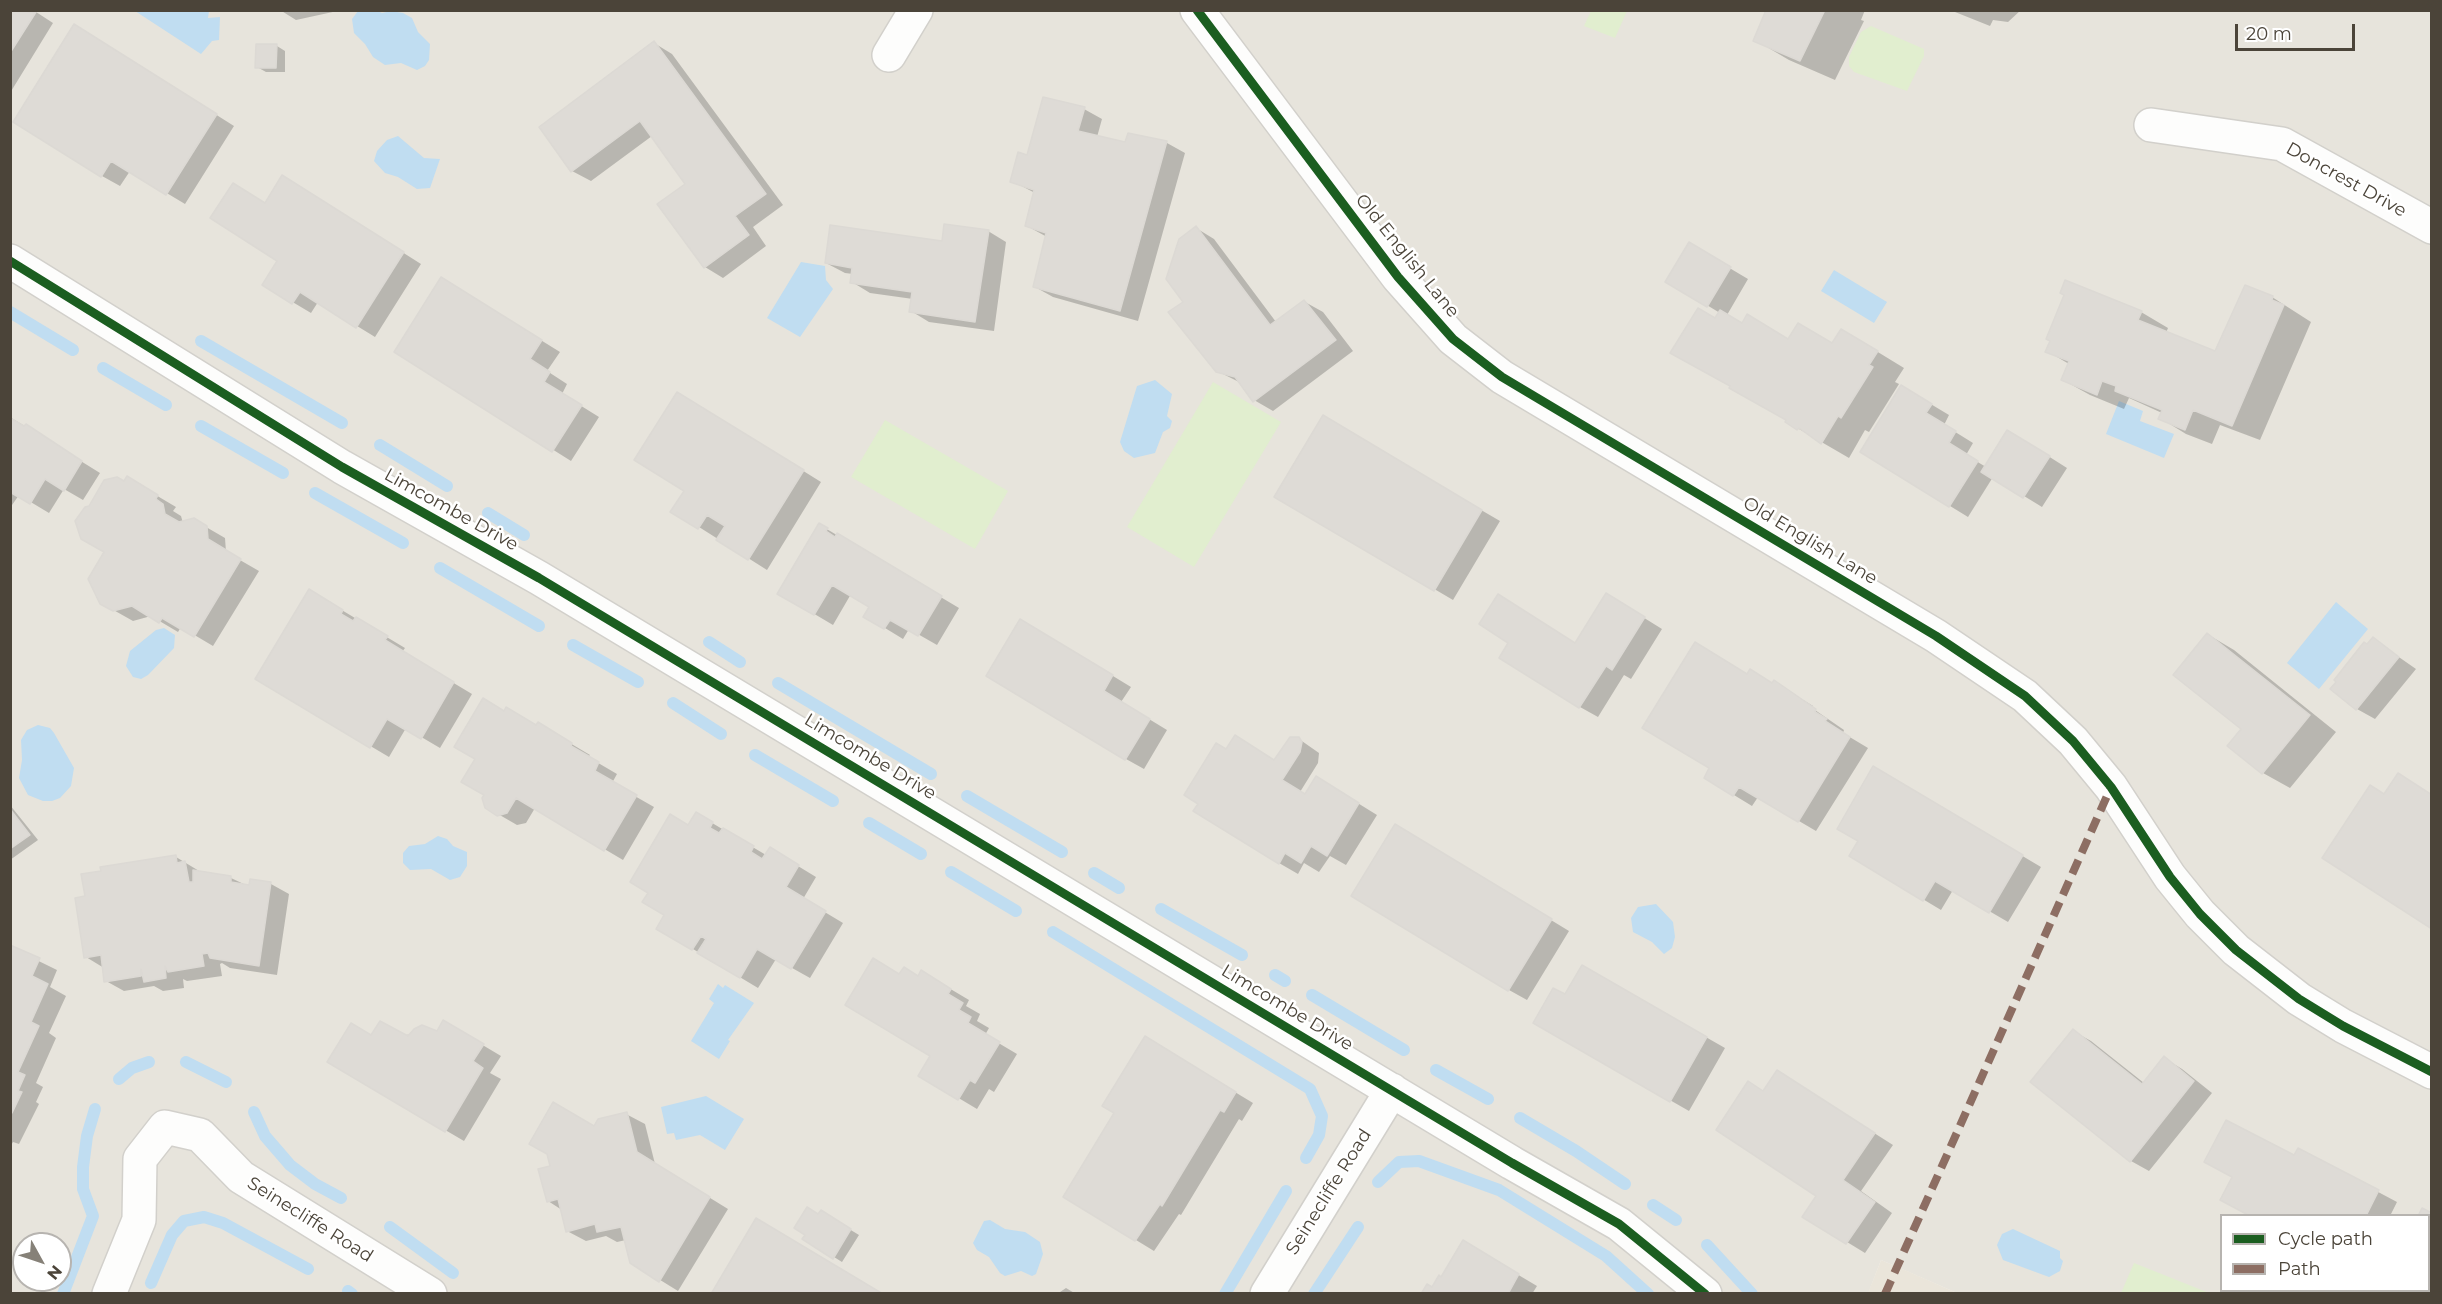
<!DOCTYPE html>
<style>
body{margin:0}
#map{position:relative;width:2442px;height:1304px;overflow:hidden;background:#f4f2ee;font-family:Montserrat,sans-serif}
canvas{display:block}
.frame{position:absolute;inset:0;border:12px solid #4b4439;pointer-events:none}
.legend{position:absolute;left:2220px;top:1214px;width:210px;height:78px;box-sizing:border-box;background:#fff;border:2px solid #b7b4b0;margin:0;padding:8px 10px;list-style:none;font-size:18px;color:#4b4439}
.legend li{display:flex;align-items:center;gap:12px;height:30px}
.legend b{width:30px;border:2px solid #b7b4b0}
.north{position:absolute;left:12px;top:1232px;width:60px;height:60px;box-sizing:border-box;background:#fff;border:2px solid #b7b4b0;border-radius:50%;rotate:130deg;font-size:16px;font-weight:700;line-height:24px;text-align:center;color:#4b4439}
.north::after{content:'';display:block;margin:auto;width:21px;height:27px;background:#868178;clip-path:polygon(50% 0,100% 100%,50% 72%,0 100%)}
.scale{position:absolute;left:2235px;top:24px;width:120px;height:27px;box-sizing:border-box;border:3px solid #4b4439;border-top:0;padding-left:8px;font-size:18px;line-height:21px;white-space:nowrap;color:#4b4439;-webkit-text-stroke:4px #fff;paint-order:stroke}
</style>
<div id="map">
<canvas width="2442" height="1304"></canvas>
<div class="frame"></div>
<ul class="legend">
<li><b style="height:8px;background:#1b5e20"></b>Cycle path</li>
<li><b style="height:8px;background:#8d6e63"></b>Path</li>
</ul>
<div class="north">N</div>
<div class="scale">20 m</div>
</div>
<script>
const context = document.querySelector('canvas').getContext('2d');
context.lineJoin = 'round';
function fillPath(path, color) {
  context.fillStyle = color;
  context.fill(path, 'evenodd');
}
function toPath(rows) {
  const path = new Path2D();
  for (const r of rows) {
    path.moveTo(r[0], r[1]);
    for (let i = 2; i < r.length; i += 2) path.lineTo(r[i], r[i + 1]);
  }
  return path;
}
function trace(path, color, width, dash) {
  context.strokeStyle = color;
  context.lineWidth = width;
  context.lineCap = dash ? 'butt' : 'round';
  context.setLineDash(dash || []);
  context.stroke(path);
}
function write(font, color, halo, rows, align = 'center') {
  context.font = font + ' Montserrat,sans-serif';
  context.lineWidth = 5;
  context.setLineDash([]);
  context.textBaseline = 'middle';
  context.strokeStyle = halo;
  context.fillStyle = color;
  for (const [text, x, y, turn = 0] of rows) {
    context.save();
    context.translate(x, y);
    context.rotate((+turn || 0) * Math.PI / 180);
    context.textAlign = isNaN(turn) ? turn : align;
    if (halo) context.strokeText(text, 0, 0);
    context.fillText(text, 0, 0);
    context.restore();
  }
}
fillPath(toPath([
 [10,11,2431,11,2431,1293,1957,1293,1881,1260,1868,1294,11,1293],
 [2222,1216,2428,1216,2428,1290,2222,1290],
 [24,1244,60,1244,60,1280,24,1280]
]), '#e7e4dc');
fillPath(toPath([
 [1881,1260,1907,1271,1957,1293,1868,1293]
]), '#eae5da');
fillPath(toPath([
 [1591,11,1627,11,1615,38,1584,26],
 [1871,26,1924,49,1924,56,1907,91,1854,72,1849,66,1849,57,1861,32],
 [1213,382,1281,422,1194,567,1127,527],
 [885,420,1008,491,975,549,851,477],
 [2134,1263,2209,1293,2121,1293]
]), '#e1eecf');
fillPath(toPath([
 [135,11,209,11,208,18,220,17,219,40,212,41,201,54],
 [391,11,403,13,412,18,418,32,430,44,429,60,425,66,417,70,401,63,385,65,373,57,365,44,354,33,352,19,358,11,377,11,382,13],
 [398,136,424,158,440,159,430,188,417,189,398,177,385,173,374,161,377,151,387,140],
 [801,262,825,266,826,280,833,289,800,337,767,318],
 [1834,270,1887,302,1874,323,1821,291],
 [1155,380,1172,394,1167,416,1172,421,1170,428,1163,432,1155,453,1134,458,1124,451,1120,442,1137,386],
 [2119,401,2143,411,2140,421,2174,434,2164,458,2106,434],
 [2336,602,2368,629,2319,689,2287,663],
 [164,628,175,635,174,648,148,675,141,679,133,677,126,666,130,651,156,630],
 [38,725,50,728,54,733,74,768,71,786,60,798,52,801,43,801,28,795,19,778,22,760,21,740,27,730],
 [438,836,447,839,453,846,467,852,467,866,460,877,450,880,431,869,410,870,403,863,403,853,409,846,425,844],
 [1656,904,1673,922,1675,937,1672,948,1664,954,1652,942,1633,932,1631,918,1638,907],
 [718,984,723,988,725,985,754,1003,728,1040,730,1041,719,1059,691,1041,714,1003,709,999],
 [706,1096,744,1119,725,1150,700,1135,676,1140,674,1133,667,1134,661,1107],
 [990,1220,1005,1229,1025,1232,1040,1242,1043,1254,1036,1274,1032,1276,1021,1271,1005,1276,1000,1273,989,1257,977,1250,973,1243,984,1221],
 [2013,1229,2060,1251,2060,1258,2063,1261,2060,1271,2049,1277,2003,1260,1997,1245,2002,1234]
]), '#c0ddf1');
fillPath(toPath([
 [10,10,33,10,53,23,10,93],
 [280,10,342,10,296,20],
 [1768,10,1865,10,1861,20,1864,21,1835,80,1789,60,1755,40],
 [1950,10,2021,10,2008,22,1993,20,1990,26],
 [93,37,234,126,185,204,130,171,120,186,102,176],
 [654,43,672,54,783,205,753,227,766,246,723,278,705,267,687,184,652,136,591,181,572,171],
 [277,46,285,51,285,72,266,72,257,67],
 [1084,109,1102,119,1097,137,1126,144,1129,135,1167,143,1185,153,1138,321,1053,297,1035,287,1047,237,1027,226,1035,193,1012,181,1028,157],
 [301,188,421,264,375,337,318,302,311,313,264,285,279,260,266,204],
 [1196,228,1214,239,1276,322,1305,302,1323,312,1353,351,1273,411,1254,400,1241,383,1217,371],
 [988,231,1006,242,994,331,929,322,911,311,913,299,870,293,852,282,853,274,845,273,826,263,943,243],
 [1689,244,1748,279,1727,315,1742,325,1789,341,1868,346,1904,368,1895,382,1899,384,1869,432,1865,430,1849,458,1787,422,1715,320,1720,313,1667,281],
 [460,290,560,352,547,371,567,384,562,394,599,417,571,461,396,351],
 [2272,297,2311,322,2260,440,2220,425,2212,444,2186,434,2160,418,2162,413,2129,398,2124,409,2090,395,2063,380,2069,364,2047,351,2141,312,2168,328,2166,333,2215,353],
 [1919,397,1949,415,1944,425,1973,443,1966,455,1986,467,2026,442,2067,468,2042,507,1993,477,1968,517,1862,452],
 [696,404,821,482,767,570,699,527,686,490],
 [10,417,100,473,83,500,64,489,49,513,19,495,10,508],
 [1323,418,1500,521,1453,600,1276,496],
 [127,478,176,507,173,511,181,516,183,523,194,520,225,538,226,552,259,571,213,646,181,627,178,632,151,616,133,621,101,603,106,552,90,507],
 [820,525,959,608,937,645,909,629,903,639,885,628,865,616,871,607,851,594,833,625,779,593],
 [310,591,405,648,402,652,472,694,440,748,406,728,389,757,257,679],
 [1625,606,1662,629,1631,679,1624,675,1598,717,1580,707,1576,644],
 [1039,631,1131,687,1121,702,1167,730,1144,769,1126,759],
 [2207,634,2234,650,2336,732,2290,788,2263,773,2230,746,2243,729],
 [2373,639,2416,669,2375,719,2357,709,2367,646],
 [1748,675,1773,685,1774,682,1813,706,1812,708,1844,730,1843,733,1868,748,1816,831,1758,797,1752,806,1706,778],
 [504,712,537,727,538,724,590,755,588,757,617,774,612,783,654,807,623,860,535,808,526,823,517,825,498,814],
 [1299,739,1319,753,1318,763,1300,792,1306,795,1335,789,1377,815,1346,865,1330,856,1319,872,1304,863,1298,874,1279,863,1226,751,1275,761],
 [1874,768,2041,867,2008,922,1953,890,1941,910,1851,856,1860,841],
 [10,805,38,840,10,860],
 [697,814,766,855,770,849,816,877,803,899,843,923,810,978,776,959,758,988,658,928,666,914,689,826],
 [1413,836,1569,931,1527,1000,1509,990],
 [176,857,204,874,231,878,250,887,251,881,271,884,289,894,277,975,230,968,222,963,220,964,222,976,187,981,183,979,184,988,163,991,154,986,124,991,106,981,104,968,86,957,87,897],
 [10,947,57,970,50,987,66,996,49,1033,56,1038,36,1083,43,1087,36,1102,39,1104,19,1144,13,1142,10,1147],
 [1583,967,1725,1048,1689,1111,1535,1023,1566,996],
 [922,972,969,1000,966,1006,980,1014,977,1021,989,1028,985,1035,1017,1054,994,1092,989,1089,977,1109,920,1075,932,1056,900,976,919,978],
 [444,1022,501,1056,490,1073,501,1079,464,1141,329,1062,372,1037,437,1033],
 [2073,1031,2091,1041,2144,1083,2164,1058,2182,1069,2212,1093,2149,1171,2131,1161],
 [1164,1049,1253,1103,1242,1121,1239,1119,1181,1215,1179,1214,1154,1251,1136,1240],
 [1778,1072,1893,1145,1861,1191,1892,1213,1865,1253,1847,1242,1818,1195,1764,1092],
 [626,1114,645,1124,655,1164,728,1209,678,1291,631,1262,626,1240,617,1242,606,1236,586,1241,567,1231,562,1210,548,1201,552,1167,595,1128],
 [2299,1150,2397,1202,2390,1216,2251,1216],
 [821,1212,859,1235,842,1262,834,1257,819,1216],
 [1463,1242,1537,1286,1532,1294,1423,1294,1433,1289,1442,1279],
 [1066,1288,1076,1294,1057,1294]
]), '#0003');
trace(toPath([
 [10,312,73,350],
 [201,341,342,423],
 [103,368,166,405],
 [201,426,283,473],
 [380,445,447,486],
 [315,493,403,543],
 [488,513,524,535],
 [440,568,539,626],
 [709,642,740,662],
 [573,645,638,682],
 [778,683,931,774],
 [673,703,721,734],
 [755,755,833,801],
 [967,796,1062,852],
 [869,823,921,854],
 [951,872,1016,911],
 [1094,873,1119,888],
 [1161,909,1242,955],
 [1053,932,1310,1089,1322,1116,1319,1135,1306,1158],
 [1275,975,1285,981],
 [1312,995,1404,1050],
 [186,1062,226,1082],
 [1436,1070,1488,1099],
 [119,1079,132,1068,149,1062],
 [254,1112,265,1136,290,1165,315,1184,341,1198],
 [1520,1118,1576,1151,1625,1184],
 [1378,1182,1399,1162,1419,1161,1499,1190,1606,1256,1648,1294],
 [1653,1205,1676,1220],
 [390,1227,453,1273],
 [1707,1245,1752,1294],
 [151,1283,172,1235,184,1221,204,1217,223,1223,308,1269],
 [348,1291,352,1294],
 [63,1294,93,1216,83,1189,83,1167,87,1136,95,1109],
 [1225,1294,1286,1191],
 [1314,1294,1358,1227]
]), '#c0ddf1', 12);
const building = toPath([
 [10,10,36,12,10,53,10,10],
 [1766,10,1825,10,1800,61,1753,41,1766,10],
 [74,24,217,114,166,195,111,161,101,177,13,122,74,24],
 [654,41,766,194,735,216,749,235,704,268,657,204,685,184,640,121,571,172,539,127,654,41],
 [256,44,277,44,276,68,255,68,256,44],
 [1043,97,1085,107,1078,131,1125,142,1128,133,1167,141,1120,311,1033,287,1046,233,1025,226,1034,190,1010,182,1018,152,1027,155,1043,97],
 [282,175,404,252,356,328,300,292,292,304,262,285,277,261,210,218,233,183,265,203,282,175],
 [944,224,989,230,975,322,909,312,912,292,850,283,852,268,825,263,830,225,942,241,944,224],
 [1196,226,1270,325,1304,300,1336,340,1253,402,1235,377,1216,372,1168,312,1183,302,1166,279,1179,239,1196,226],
 [1689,242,1731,267,1707,307,1665,282,1689,242],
 [441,277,542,340,530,359,550,372,544,382,582,405,552,452,394,352,441,277],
 [2065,280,2142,311,2138,320,2215,351,2245,285,2273,296,2272,300,2284,305,2232,426,2193,410,2185,430,2158,419,2162,410,2115,391,2116,386,2102,381,2097,395,2061,380,2069,361,2045,352,2050,341,2046,339,2064,295,2060,293,2065,280],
 [1698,308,1715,318,1720,310,1742,323,1747,314,1788,339,1798,323,1832,343,1841,329,1878,351,1869,365,1873,367,1841,418,1838,416,1821,444,1799,428,1797,430,1785,422,1786,420,1729,388,1730,386,1670,353,1698,308],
 [1901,385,1932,404,1926,413,1956,431,1949,443,1978,461,1949,507,1860,452,1901,385],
 [677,392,804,470,748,560,716,540,725,526,707,515,698,529,670,512,684,491,634,460,677,392],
 [1323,415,1482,510,1434,591,1274,497,1323,415],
 [10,418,24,426,26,424,82,461,64,491,45,479,30,504,10,492,10,418],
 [2007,430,2050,456,2023,498,1981,472,2007,430],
 [127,476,158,495,156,499,163,504,165,514,179,522,194,518,207,526,208,539,241,559,194,637,162,618,159,623,132,606,113,611,100,604,88,579,104,552,81,539,75,521,85,507,89,506,104,480,117,477,124,481,127,476],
 [819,523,828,528,826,531,835,537,837,533,942,596,918,636,890,620,884,629,863,617,869,607,832,585,814,615,777,594,819,523],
 [309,589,343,610,341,614,353,621,356,617,388,636,385,640,454,682,421,739,387,719,370,748,255,679,309,589],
 [1606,593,1645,617,1612,670,1606,666,1579,708,1499,658,1508,643,1479,624,1498,594,1575,643,1606,593],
 [1020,619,1113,675,1104,691,1150,719,1125,760,986,676,1020,619],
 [2207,633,2310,715,2262,774,2227,746,2241,729,2173,675,2207,633],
 [2373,637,2399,657,2356,710,2330,689,2336,682,2334,680,2364,642,2367,644,2373,637],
 [1695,642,1747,674,1750,669,1772,683,1774,680,1816,709,1815,712,1827,719,1825,721,1850,737,1798,822,1739,787,1733,796,1704,778,1709,768,1642,728,1695,642],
 [483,698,504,711,506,707,536,725,538,722,572,743,571,746,599,762,595,771,637,795,604,851,516,798,507,813,497,816,485,808,482,798,484,795,461,782,475,759,454,747,483,698],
 [1235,735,1274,760,1290,737,1299,737,1302,742,1300,752,1282,780,1305,794,1316,776,1359,803,1327,856,1311,846,1301,863,1285,853,1279,864,1193,811,1198,804,1184,795,1216,743,1226,749,1235,735],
 [1873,766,2023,855,1989,913,1935,881,1923,901,1849,856,1858,841,1837,829,1873,766],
 [2398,773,2432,795,2432,929,2322,858,2370,785,2384,794,2398,773],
 [10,809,30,835,10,849,10,809],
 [696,812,713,822,710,828,719,833,723,828,754,846,751,852,762,859,770,847,799,865,786,887,826,911,791,969,757,949,740,978,697,953,706,939,701,936,692,950,656,929,664,915,642,902,648,893,630,882,670,814,688,825,696,812],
 [1395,824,1552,919,1508,991,1351,896,1395,824],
 [176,855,177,863,185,861,189,882,193,882,193,870,231,876,231,882,249,885,250,879,271,882,259,966,210,958,208,953,202,954,204,966,168,972,165,966,166,978,144,982,141,969,141,976,104,982,101,955,84,958,75,898,85,896,81,874,101,871,100,867,176,855],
 [10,945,40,958,32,976,48,984,31,1022,39,1026,18,1072,25,1075,18,1091,22,1092,12,1113,10,945],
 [873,958,899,974,904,967,918,976,921,970,951,989,948,994,963,1003,959,1010,971,1017,968,1023,1000,1042,975,1083,970,1080,958,1100,918,1076,930,1056,845,1005,873,958],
 [1582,965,1707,1037,1670,1102,1533,1023,1553,988,1565,994,1582,965],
 [443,1020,484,1044,473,1061,483,1068,445,1132,327,1062,351,1023,371,1035,380,1021,408,1036,414,1029,422,1025,437,1031,443,1020],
 [2073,1029,2142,1084,2164,1056,2194,1081,2130,1162,2030,1082,2073,1029],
 [1145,1036,1236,1092,1224,1112,1220,1110,1162,1206,1160,1204,1135,1241,1063,1197,1114,1113,1102,1106,1145,1036],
 [1777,1070,1875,1133,1843,1180,1875,1202,1846,1244,1802,1217,1816,1196,1716,1130,1748,1081,1763,1091,1777,1070],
 [553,1102,594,1126,598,1119,627,1112,637,1152,710,1197,659,1282,630,1263,621,1227,597,1232,595,1224,566,1232,558,1199,547,1202,538,1169,550,1166,547,1154,529,1144,553,1102],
 [2226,1120,2294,1155,2298,1148,2379,1190,2366,1216,2250,1216,2220,1200,2232,1177,2204,1162,2226,1120],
 [807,1207,818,1214,821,1210,851,1229,833,1259,802,1239,805,1235,794,1228,807,1207],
 [2422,1208,2432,1213,2432,1294,2409,1294,2403,1290,2428,1290,2428,1216,2418,1216,2422,1208],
 [756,1218,883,1294,711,1294,756,1218],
 [1463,1240,1519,1274,1508,1294,1421,1294,1427,1284,1432,1287,1439,1275,1441,1277,1463,1240]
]);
fillPath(building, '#dedbd6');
trace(building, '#dcd9d4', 1.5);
const street = toPath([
 [1197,10,1398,277,1453,339,1502,377,1936,636,2025,696,2073,741,2111,787,2170,877,2200,914,2236,950,2299,999,2343,1026,2432,1072],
 [889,55,916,10],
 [2151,125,2282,144,2432,227],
 [10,261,342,467,539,578,1512,1163,1619,1224,1705,1294],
 [109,1294,139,1220,140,1159,165,1127,200,1135,241,1177,430,1294],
 [1267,1294,1392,1090]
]);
trace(street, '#d2d0cb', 36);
trace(street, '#fdfdfc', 33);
trace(toPath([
 [1885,1294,2111,787]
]), '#8d6e63', 8, [15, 8]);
trace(toPath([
 [1197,10,1398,277,1453,339,1502,377,1936,636,2025,696,2073,741,2111,787,2170,877,2200,914,2236,950,2299,999,2343,1026,2432,1072],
 [10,261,342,467,539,578,1512,1163,1619,1224,1705,1294]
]), '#1b5e20', 9);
write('18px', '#4b4439', '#fff', [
 ["Doncrest Drive",2346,180,29],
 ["Old English Lane",1407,256,51],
 ["Limcombe Drive",451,510,29],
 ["Old English Lane",1810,541,31],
 ["Limcombe Drive",870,757,31],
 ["Limcombe Drive",1287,1008,31],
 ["Seinecliffe Road",1329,1192,-58],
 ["Seinecliffe Road",310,1220,32]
]);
</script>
